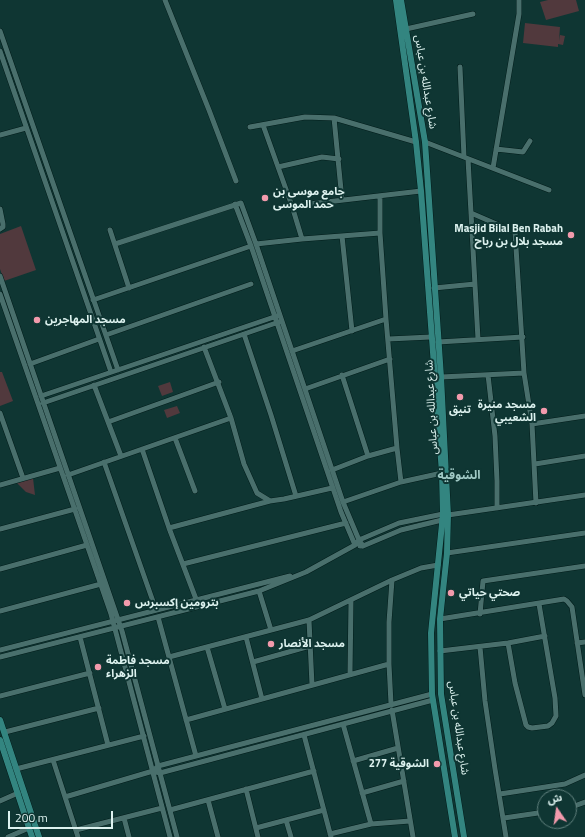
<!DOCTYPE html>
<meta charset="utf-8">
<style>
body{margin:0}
#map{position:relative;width:585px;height:837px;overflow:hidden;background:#0f3633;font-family:"Titillium Web","Noto Sans Arabic",sans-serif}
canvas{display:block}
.north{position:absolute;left:537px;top:789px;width:40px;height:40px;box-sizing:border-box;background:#0f3633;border:1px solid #61817e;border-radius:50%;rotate:347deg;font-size:11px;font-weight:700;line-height:16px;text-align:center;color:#ddf2ef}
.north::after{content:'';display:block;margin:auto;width:14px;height:18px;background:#f29aac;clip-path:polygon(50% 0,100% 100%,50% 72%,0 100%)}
.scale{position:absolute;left:8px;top:811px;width:105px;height:18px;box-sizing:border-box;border:2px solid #ddf2ef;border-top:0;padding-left:5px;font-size:12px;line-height:14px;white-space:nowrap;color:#ddf2ef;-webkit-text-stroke:3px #0f3633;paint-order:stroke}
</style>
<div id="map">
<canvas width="585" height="837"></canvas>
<div class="north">ش</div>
<div class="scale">200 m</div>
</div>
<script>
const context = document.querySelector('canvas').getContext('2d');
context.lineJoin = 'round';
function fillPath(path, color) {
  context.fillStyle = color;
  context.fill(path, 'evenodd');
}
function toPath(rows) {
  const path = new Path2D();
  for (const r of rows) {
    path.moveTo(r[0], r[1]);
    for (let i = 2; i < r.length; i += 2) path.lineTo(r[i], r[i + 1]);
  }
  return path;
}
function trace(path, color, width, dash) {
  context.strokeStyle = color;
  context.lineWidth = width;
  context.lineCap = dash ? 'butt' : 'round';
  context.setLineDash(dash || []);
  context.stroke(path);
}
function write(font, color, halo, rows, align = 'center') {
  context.font = font + ' "Titillium Web","Noto Sans Arabic",sans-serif';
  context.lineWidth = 4;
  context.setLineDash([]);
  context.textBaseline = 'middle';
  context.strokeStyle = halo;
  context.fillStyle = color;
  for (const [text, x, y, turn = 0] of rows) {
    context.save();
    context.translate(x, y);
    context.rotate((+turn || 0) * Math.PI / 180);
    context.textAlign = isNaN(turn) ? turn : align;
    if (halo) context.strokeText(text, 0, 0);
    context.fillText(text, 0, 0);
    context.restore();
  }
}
fillPath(toPath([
 [548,0,576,0,579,11,546,20,540,2],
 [525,23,560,27,559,41,560,35,565,36,563,45,558,44,558,47,523,43],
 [21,226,36,270,4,281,0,269,0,234],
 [0,372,2,372,13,401,0,406],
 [170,382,173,392,162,396,158,386],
 [177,406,180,413,167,418,164,410],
 [33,478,35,495,26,492,17,483]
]), '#51393d');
const minor = toPath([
 [165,0,209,110,236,181],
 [406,29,473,14],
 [0,31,118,370],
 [0,51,111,372],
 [460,67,464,157],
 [334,118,416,142],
 [263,125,292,206,302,239],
 [250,127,305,117,334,118,342,200],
 [0,135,26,128],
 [425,142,549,190],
 [496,149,523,152,530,141],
 [468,159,478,339],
 [278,167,322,157,339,159],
 [493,168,519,14,519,0],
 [380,196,380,233,386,319,397,448,401,482],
 [235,204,251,246,341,512,355,545],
 [292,206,421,191],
 [0,209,3,224,3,227,0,229],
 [471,213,515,232,524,373,532,424,536,503],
 [110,230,129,288],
 [342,236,352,331],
 [115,244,241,203,256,244,343,502,359,540,363,546],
 [256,244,302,239,380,233],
 [0,276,122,631,177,837],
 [434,288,475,284],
 [0,294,111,614,170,837],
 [93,300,251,246],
 [244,334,271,415,296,496],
 [106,335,251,284],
 [388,339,431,337],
 [438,342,523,337],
 [204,347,231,418,244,464,257,493,270,501,284,499,332,488],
 [292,351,386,319],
 [30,364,99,339],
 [342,375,368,456],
 [488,375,495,436,497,481,497,508],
 [441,377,524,373],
 [94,385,121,456],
 [305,389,390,359],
 [41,396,277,316],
 [43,403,279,322],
 [0,413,23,478],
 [108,422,219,382],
 [532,424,585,416],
 [175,438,195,491],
 [142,449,169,528,196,599],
 [104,462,156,610],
 [535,464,585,456],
 [332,470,368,456,397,448],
 [68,475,231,418],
 [0,485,60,468],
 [343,502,401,482,442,473],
 [448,515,585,495],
 [169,528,270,501],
 [0,529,75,509],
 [360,546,363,546,401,530,442,520],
 [447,553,585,533],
 [183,564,346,523],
 [0,569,87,545],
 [259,591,271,630],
 [0,611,101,584],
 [480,614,483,581,585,566],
 [158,617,196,756],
 [440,619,564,599,567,601,572,607,585,695],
 [309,620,312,685],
 [80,637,108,745],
 [246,637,262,699],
 [508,643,515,683,526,725,528,727,532,728,548,726,552,723,556,716,555,698,539,604],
 [577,643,585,642],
 [207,647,225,709],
 [480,647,485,701,495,769,506,837],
 [0,650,290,576],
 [440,651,508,643,545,636],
 [0,657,259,591,306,572,355,545,359,540,399,523,443,514],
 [169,657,309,620,392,580,421,568,438,565],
 [253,662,310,646],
 [350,674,351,600],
 [0,696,90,673],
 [391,704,389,664,389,622,392,580],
 [392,710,413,837],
 [186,720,389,664],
 [343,724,371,824],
 [5,732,99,708],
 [304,735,331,837],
 [53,760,78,837],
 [353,761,398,748],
 [156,768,158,766,432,694],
 [16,769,144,736],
 [246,789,258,837],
 [362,793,404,781],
 [500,794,565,784,585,775],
 [65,797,153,771,160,773,433,700],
 [208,800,218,837],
 [0,801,18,793],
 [569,808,585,802],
 [170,810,314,771],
 [124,818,129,837],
 [504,818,545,812],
 [286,820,291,837],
 [256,828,324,810],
 [76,830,162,808],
 [330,834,371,824,410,821],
 [8,837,29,828]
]);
const major = toPath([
 [396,0,416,142,421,191,442,473,443,514,431,633,432,694,455,837],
 [401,0,425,142,441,377,448,515,447,553,440,619,441,694,464,837],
 [0,720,39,837],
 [0,740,32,837]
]);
trace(minor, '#011c1a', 6);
trace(major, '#011c1a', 7);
trace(minor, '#496f6c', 5);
trace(major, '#338580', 6);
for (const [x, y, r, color] of [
 [265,198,4,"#f29aac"],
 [571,235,4,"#f29aac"],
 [37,320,4,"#f29aac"],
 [460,397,4,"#f29aac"],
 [544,411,4,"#f29aac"],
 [451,593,4,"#f29aac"],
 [127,603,4,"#f29aac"],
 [271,644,4,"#f29aac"],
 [98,667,4,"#f29aac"],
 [437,764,4,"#f29aac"]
]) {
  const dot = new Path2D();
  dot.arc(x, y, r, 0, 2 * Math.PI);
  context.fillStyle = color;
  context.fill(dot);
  trace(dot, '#0f3633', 1.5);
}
write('11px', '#ddf2ef', '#0f3633', [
 ["شارع عبدالله بن عباس",425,82,81],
 ["شارع عبدالله بن عباس",432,407,-93],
 ["شارع عبدالله بن عباس",458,728,82]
]);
write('bold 11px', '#ddf2ef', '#0f3633', [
 ["جامع موسى بن",273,192],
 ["حمد الموسى",273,205],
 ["Masjid Bilal Ben Rabah",563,229,"right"],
 ["مسجد بلال بن رباح",563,242,"right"],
 ["مسجد المهاجرين",45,320],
 ["مسجد منيرة",536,405,"right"],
 ["الشعيبي",536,418,"right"],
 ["تنيق",460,410,"center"],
 ["صحتي حياتي",459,593],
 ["بترومين إكسبرس",135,603],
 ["مسجد الأنصار",279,644],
 ["مسجد فاطمة",106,661],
 ["الزهراء",106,674],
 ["الشوقية 277",429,764,"right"]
], 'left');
write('bold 12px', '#a0c9c5', '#0f3633', [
 ["الشوقية",459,476]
]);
</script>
